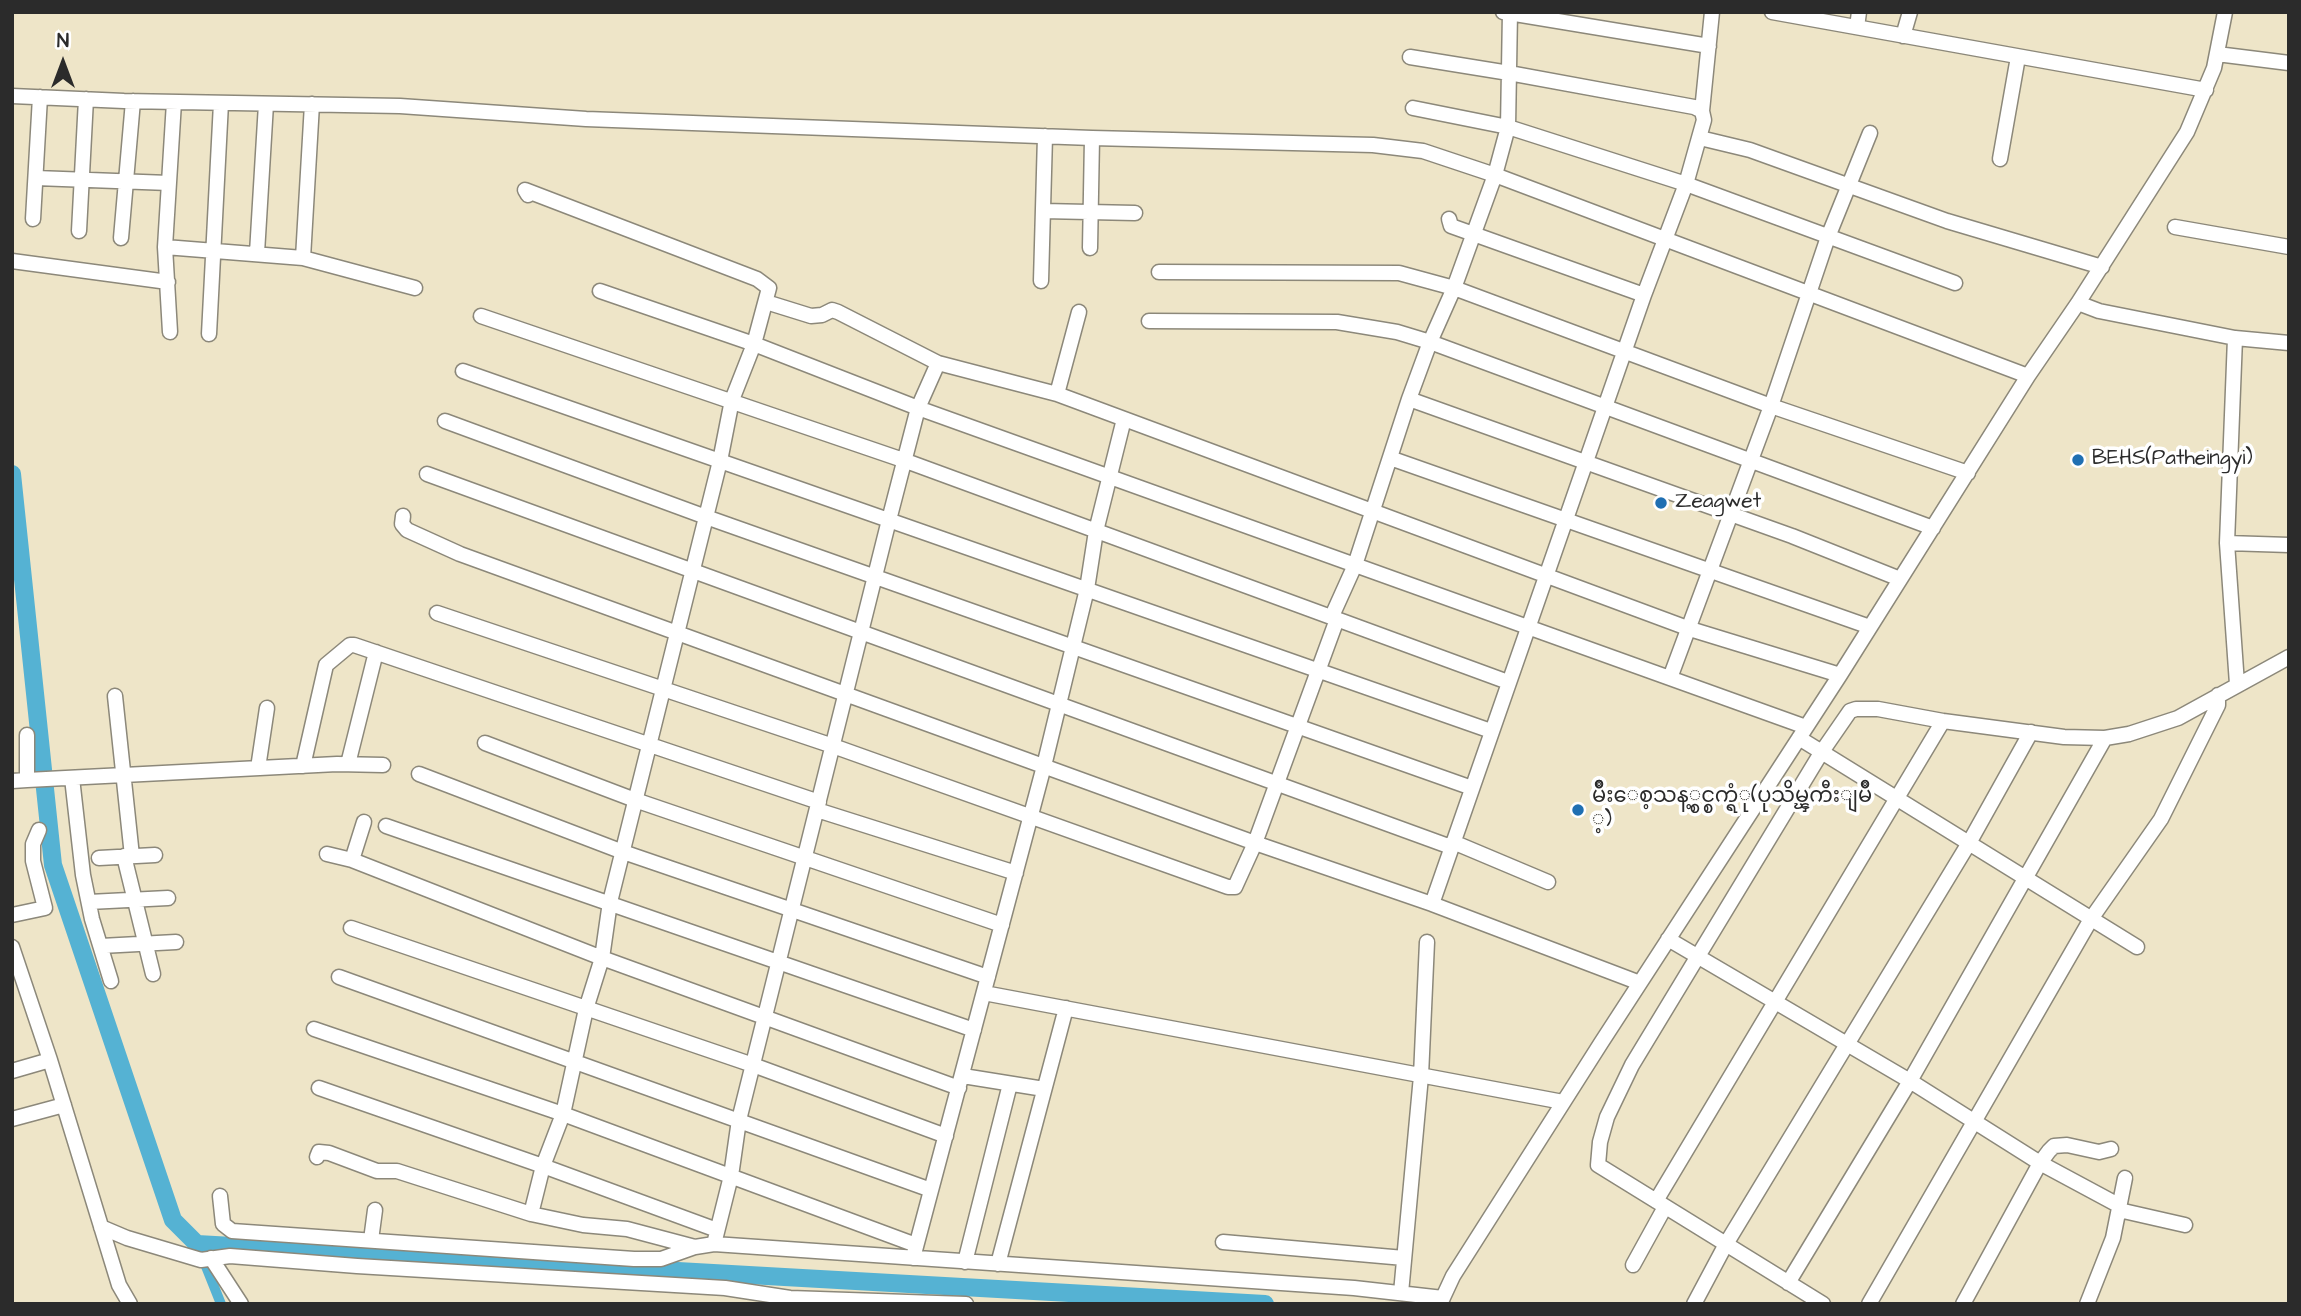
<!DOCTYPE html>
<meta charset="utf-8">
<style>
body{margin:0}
#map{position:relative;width:2301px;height:1316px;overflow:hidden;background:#eee5c8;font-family:"Architects Daughter",sans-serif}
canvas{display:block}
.frame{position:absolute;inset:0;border:14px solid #2b2b2b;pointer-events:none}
.north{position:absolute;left:28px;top:28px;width:70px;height:70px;-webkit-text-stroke:5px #fff;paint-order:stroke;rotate:0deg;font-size:19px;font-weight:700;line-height:28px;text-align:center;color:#2b2b2b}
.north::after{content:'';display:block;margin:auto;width:24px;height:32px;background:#2b2b2b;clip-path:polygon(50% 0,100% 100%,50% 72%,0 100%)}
</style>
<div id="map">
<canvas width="2301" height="1316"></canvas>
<div class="frame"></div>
<div class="north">N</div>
</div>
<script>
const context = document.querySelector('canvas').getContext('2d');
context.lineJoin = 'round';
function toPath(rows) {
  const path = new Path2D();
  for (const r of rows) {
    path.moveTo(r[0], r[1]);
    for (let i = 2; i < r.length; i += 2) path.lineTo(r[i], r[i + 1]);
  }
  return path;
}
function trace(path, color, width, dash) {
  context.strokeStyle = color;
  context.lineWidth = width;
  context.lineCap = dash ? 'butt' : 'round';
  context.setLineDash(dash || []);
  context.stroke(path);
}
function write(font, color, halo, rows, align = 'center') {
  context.font = font + ' "Architects Daughter","Noto Sans Myanmar",sans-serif';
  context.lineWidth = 7;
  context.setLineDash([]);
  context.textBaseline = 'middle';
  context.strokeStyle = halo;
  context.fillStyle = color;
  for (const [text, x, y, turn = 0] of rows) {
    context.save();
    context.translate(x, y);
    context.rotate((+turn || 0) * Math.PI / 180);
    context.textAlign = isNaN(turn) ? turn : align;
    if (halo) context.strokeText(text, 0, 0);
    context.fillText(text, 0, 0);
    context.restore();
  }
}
trace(toPath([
 [197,1244,221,1304]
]), '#55b2d3', 10);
trace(toPath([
 [12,474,53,865,173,1220,197,1244,1265,1304]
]), '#55b2d3', 18);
const minor = toPath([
 [1503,12,1709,46],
 [1772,12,2206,90],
 [1857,27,1859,12],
 [1903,36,1910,12],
 [2217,54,2289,63],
 [1410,57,1509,73,1694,107,1702,111,1704,120,1686,184,1644,295,1432,904],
 [12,96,124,101,400,106,586,119,1092,138,1373,145,1423,151,1495,175,2028,376],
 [1413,108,1508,127,1686,184,1955,283],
 [1702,111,1712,12],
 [1700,138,1750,150,1947,221,2102,267],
 [2000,159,2018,57],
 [36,178,169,183],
 [528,195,525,190,757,279,769,288,754,344,732,400,720,461,610,902,602,958,586,1009,563,1114,543,1166,531,1214],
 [1043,211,1135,213],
 [33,219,40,97],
 [1449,219,1451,226,1644,295],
 [2175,227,2289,247],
 [79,231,86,99],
 [121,238,133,101],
 [165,247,303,258,415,288],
 [1090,248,1092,138],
 [257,253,266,104],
 [303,258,312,104],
 [12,261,168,282],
 [1159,272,1399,273,1454,288,1771,406,1968,473],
 [1041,281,1045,136],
 [600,291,754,344,918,408,1806,727],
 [766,302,811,316,822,315,832,310,838,312,938,363,1057,394,1690,629,1840,675],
 [2078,303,2099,311,2235,338,2289,343],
 [481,316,906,461,1508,682],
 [1149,321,1337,322,1397,332,1430,342,1933,528],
 [170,332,165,247,174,102],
 [209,334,221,103],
 [2235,338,2227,543,2237,684],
 [463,371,1491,731],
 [1057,394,1079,312],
 [1409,399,1792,536,1900,579],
 [445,421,706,517,1472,788],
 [1390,458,1870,627],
 [427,474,1451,847],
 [403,516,402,524,407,530,460,554,1255,843,1432,904,1640,983],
 [2227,543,2289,545],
 [437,613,833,746,1228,887,1235,887,1255,843,1336,622,1332,616,1355,565,1409,399,1430,342,1454,288,1495,175,1508,127,1510,12],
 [1670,678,1771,406,1828,237,1870,133],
 [115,696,132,856],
 [1799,738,2137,947],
 [485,743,635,800,1002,925],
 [348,764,376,652],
 [303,766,326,665,350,645,354,645,819,802],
 [258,768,267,708],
 [419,774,623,852,988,977],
 [72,778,83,875,92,919,111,981],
 [27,780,337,764,383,765],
 [12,781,27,780,27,735],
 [817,810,1016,873],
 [386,826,974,1030],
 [1453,842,1548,882],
 [327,854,352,860,602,958,959,1088],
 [124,856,153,974],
 [99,858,155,855],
 [352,860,364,822],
 [89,902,168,898],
 [12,915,45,908,33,861,33,844,39,830],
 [351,928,753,1065,946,1136],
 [1668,939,1910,1081,2040,1163,2120,1206],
 [101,946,176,942],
 [12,947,50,1060,119,1285,130,1304],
 [339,977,931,1190],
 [984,993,1563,1102],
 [314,1029,563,1114,916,1245],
 [12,1071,50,1060],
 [963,1076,1044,1089],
 [319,1088,543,1166,717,1230],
 [12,1119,64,1105],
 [317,1157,319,1152,329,1153,377,1171,397,1171,531,1214,583,1225,627,1229,695,1247],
 [220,1196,223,1224,232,1231,634,1259,661,1259,695,1247,714,1244,1354,1288,1443,1298],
 [1656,1201,1943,721],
 [2119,1210,2185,1225],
 [101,1227,127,1238,201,1260,230,1256,357,1266,725,1288,790,1298,966,1304],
 [371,1240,375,1210],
 [1223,1242,1404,1258],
 [714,1244,731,1176,739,1120,889,520,918,408,938,363],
 [211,1258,241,1304],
 [913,1258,1044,766,1087,589,1096,531,1124,419],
 [965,1262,1010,1084],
 [998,1264,1066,1008],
 [1633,1265,1665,1207],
 [1788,1283,1910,1081,2105,738],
 [1401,1293,1421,1076,1427,942],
 [1440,1304,1453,1276,1601,1043,1840,675,2028,376,2078,303,2187,132,2214,68,2225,12],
 [1694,1304,1726,1244,1969,843,2031,732],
 [1823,1304,1598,1165,1600,1142,1607,1117,1632,1065,1821,753,1850,711,1856,709,1878,709,1943,721,2064,737,2105,738,2129,734,2178,718,2289,657],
 [1869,1304,2091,919,2161,819,2218,705,2218,695],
 [1963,1304,2040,1163,2049,1151,2054,1146,2067,1145,2099,1152,2111,1149],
 [2087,1304,2113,1238,2125,1178]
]);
trace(minor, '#8c887a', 17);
trace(minor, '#fff', 14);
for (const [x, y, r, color] of [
 [2078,460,7,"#1f6fb2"],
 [1661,503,7,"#1f6fb2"],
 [1578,810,7,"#1f6fb2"]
]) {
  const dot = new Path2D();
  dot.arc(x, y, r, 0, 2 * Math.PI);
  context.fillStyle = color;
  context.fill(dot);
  trace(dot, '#fff', 2.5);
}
write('21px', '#2b2b2b', '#fff', [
 ["BEHS(Patheingyi)",2092,460],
 ["Zeagwet",1675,503],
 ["မ်ိဳးေစ့သန့္စင္စက္ရံု(ပုသိမ္ၾကီးျမိဳ",1592,798],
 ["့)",1592,822]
], 'left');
</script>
